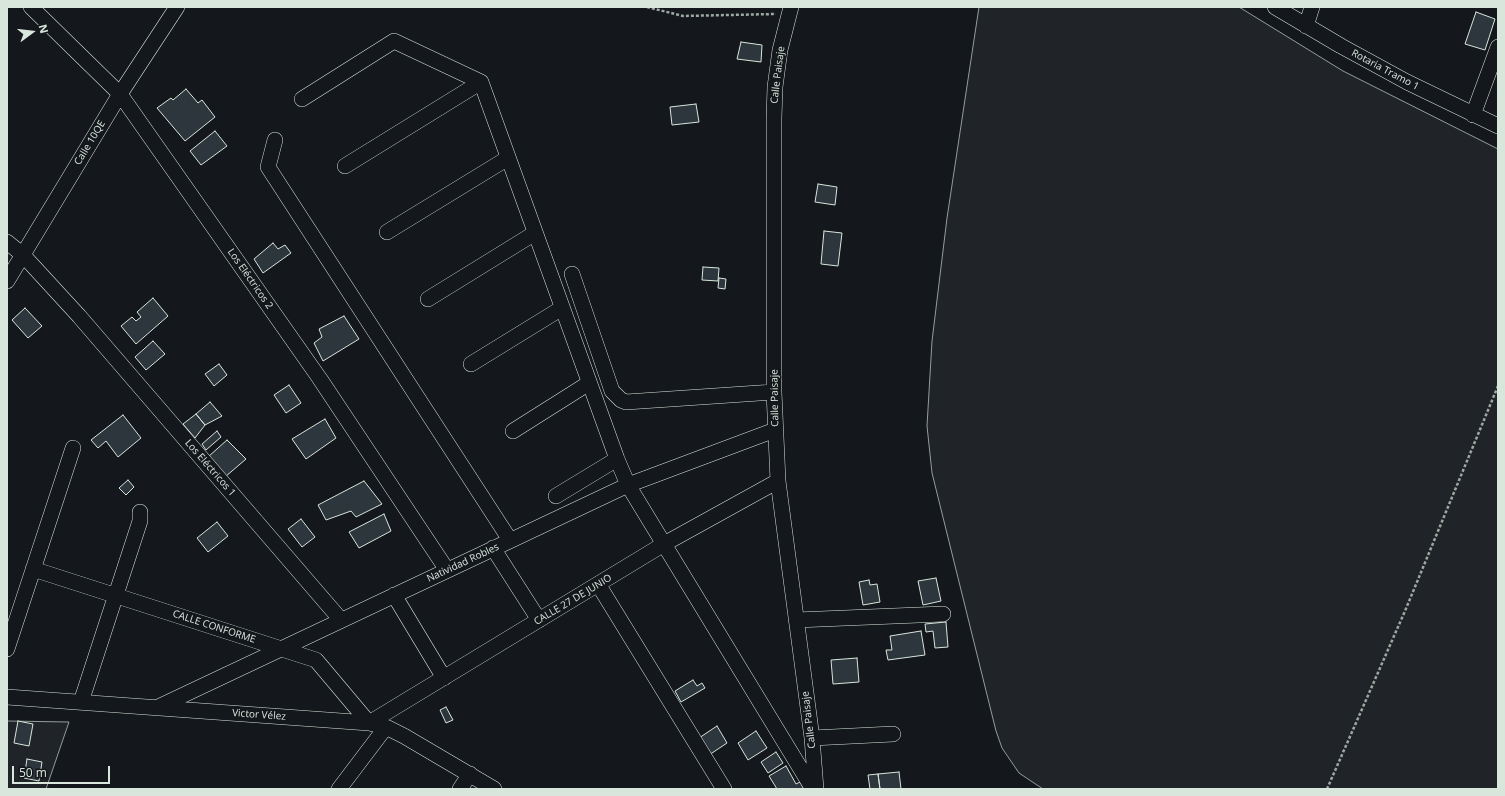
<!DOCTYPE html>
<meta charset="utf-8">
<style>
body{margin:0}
#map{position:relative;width:1505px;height:796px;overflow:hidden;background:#14181c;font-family:"Open Sans",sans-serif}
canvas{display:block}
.frame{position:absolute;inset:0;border:8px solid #d8e6dc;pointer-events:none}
.north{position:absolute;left:12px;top:12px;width:40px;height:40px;-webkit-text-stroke:3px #14181c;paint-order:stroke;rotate:75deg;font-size:11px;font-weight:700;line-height:16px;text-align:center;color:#d8e6dc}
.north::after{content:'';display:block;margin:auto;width:14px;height:18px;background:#d8e6dc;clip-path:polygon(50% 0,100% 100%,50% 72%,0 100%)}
.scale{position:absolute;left:12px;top:766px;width:98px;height:18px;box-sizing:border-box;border:2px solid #d8e6dc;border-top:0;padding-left:5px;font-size:12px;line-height:14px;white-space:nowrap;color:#d8e6dc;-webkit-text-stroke:3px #14181c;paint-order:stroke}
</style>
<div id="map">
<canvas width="1505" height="796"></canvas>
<div class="frame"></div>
<div class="north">N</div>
<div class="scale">50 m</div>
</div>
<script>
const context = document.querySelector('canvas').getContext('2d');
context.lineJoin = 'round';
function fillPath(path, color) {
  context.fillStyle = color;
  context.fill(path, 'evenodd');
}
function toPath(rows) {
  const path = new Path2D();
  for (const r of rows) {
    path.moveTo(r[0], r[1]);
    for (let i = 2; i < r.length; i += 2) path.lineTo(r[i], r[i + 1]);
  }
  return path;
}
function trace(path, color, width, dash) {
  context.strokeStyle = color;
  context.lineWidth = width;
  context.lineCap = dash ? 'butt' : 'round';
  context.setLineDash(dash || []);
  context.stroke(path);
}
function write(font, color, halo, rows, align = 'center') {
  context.font = font + ' "Open Sans",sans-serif';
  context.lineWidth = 3;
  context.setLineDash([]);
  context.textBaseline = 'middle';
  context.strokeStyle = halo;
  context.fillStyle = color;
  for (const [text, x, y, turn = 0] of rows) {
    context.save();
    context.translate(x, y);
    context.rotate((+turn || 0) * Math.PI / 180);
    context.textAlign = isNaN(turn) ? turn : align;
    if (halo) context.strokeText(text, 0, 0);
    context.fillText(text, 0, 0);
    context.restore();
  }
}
const green = toPath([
 [979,7,1239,7,1343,71,1498,149,1498,789,1043,789,1019,773,1002,748,996,731,932,473,927,426,932,341,947,218,979,7],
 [7,721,69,722,46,789,7,789,7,721]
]);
fillPath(green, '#202428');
trace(green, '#939e99', 1);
const building = toPath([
 [1476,12,1495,19,1485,50,1465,44,1476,12],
 [741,42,762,45,761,62,737,59,741,42],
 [186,89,198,103,202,100,215,117,185,141,157,108,171,98,173,100,186,89],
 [696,104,699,122,672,125,670,107,696,104],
 [215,131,227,146,201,165,190,151,215,131],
 [818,184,837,187,835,205,815,202,818,184],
 [824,231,842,233,838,266,821,264,824,231],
 [273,243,278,249,285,245,291,253,263,273,254,259,273,243],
 [703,267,719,268,718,281,702,280,703,267],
 [719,278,726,279,725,289,718,288,719,278],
 [153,298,168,316,136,344,121,326,132,317,136,321,141,317,137,312,153,298],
 [25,308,42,326,28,338,12,320,25,308],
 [344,316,359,339,323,361,314,343,322,337,319,329,344,316],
 [153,341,165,354,146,370,135,357,153,341],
 [219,364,227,375,214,386,205,374,219,364],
 [289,385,301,403,286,413,274,395,289,385],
 [210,402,222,416,205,425,196,414,210,402],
 [196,414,205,425,195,438,183,424,196,414],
 [123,415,141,438,118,457,106,441,98,448,91,440,123,415],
 [325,419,336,438,306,459,292,439,325,419],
 [217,431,221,437,206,450,202,444,217,431],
 [227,440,246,459,225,477,208,457,227,440],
 [128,480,134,487,126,495,119,488,128,480],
 [364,481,382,504,356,517,351,511,326,520,318,505,364,481],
 [384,514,391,531,359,548,349,532,384,514],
 [301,519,315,537,302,547,288,529,301,519],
 [217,522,228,536,208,552,197,538,217,522],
 [936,578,941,601,923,605,918,581,936,578],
 [869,580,870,585,877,584,880,602,863,605,859,582,869,580],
 [946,622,948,647,935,648,933,631,926,632,925,624,946,622],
 [921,631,925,655,888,660,886,650,892,650,890,636,921,631],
 [857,658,859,682,833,684,831,660,857,658],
 [693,680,697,686,702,683,705,688,681,702,675,691,693,680],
 [446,707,453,720,446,723,440,710,446,707],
 [18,721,33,724,29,746,14,743,18,721],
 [717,726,727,743,709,755,699,738,717,726],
 [756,731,767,748,748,760,738,743,756,731],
 [776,752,783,763,768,773,761,762,776,752],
 [27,759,42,762,39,781,24,778,27,759],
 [786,766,796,784,800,782,804,789,777,789,769,776,786,766],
 [899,772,901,789,880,789,878,774,899,772],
 [878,774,880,789,870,789,868,775,878,774]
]);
fillPath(building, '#2c363c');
trace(building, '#d8e6dc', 1);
const minor = toPath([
 [31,7,120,94,320,379,447,570],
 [791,7,780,50,775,87,774,118,774,392,778,481,812,738,816,789],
 [1275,7,1341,46,1407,82,1498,126],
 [1306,26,1312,7],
 [302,99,394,41,481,82,617,459,628,485,813,789],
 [1473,115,1498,47],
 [275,140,268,167,510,540],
 [345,166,481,82],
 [387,232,508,158],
 [7,242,23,255,79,316,341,620],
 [572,274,612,391,621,400,626,402,774,392],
 [7,281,120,94,177,7],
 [428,299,535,233],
 [471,364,562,308],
 [513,431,589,383],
 [556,496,617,459],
 [493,548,539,620],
 [33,569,316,660,369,723,664,544,778,481],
 [598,584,724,789],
 [394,595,444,678],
 [796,620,943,614],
 [7,649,73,448],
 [7,697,369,723,386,727,404,736,494,789],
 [81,702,140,521,140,512],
 [156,708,628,485,775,430],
 [812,738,893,734],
 [339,789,386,727],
 [460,789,470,774]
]);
trace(minor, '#d8e6dc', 16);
trace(toPath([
 [647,7,683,16,776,14],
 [1327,789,1405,611,1498,386]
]), '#9da8a2', 2.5, [3, 2]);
trace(minor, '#14181c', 15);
write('10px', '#d8e6dc', '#14181c', [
 ["Rotaria Tramo 1",1385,70,28],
 ["Calle Paisaje",778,75,-83],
 ["Calle 10QE",90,143,-59],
 ["Los Eléctricos 2",250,279,55],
 ["Calle Paisaje",775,398,-91],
 ["Los Eléctricos 1",210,468,49],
 ["Natividad Robles",463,563,-25],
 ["CALLE 27 DE JUNIO",573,600,-31],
 ["CALLE CONFORME",214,627,18],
 ["Victor Vélez",259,715,4],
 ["Calle Paisaje",809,720,-97]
]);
</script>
